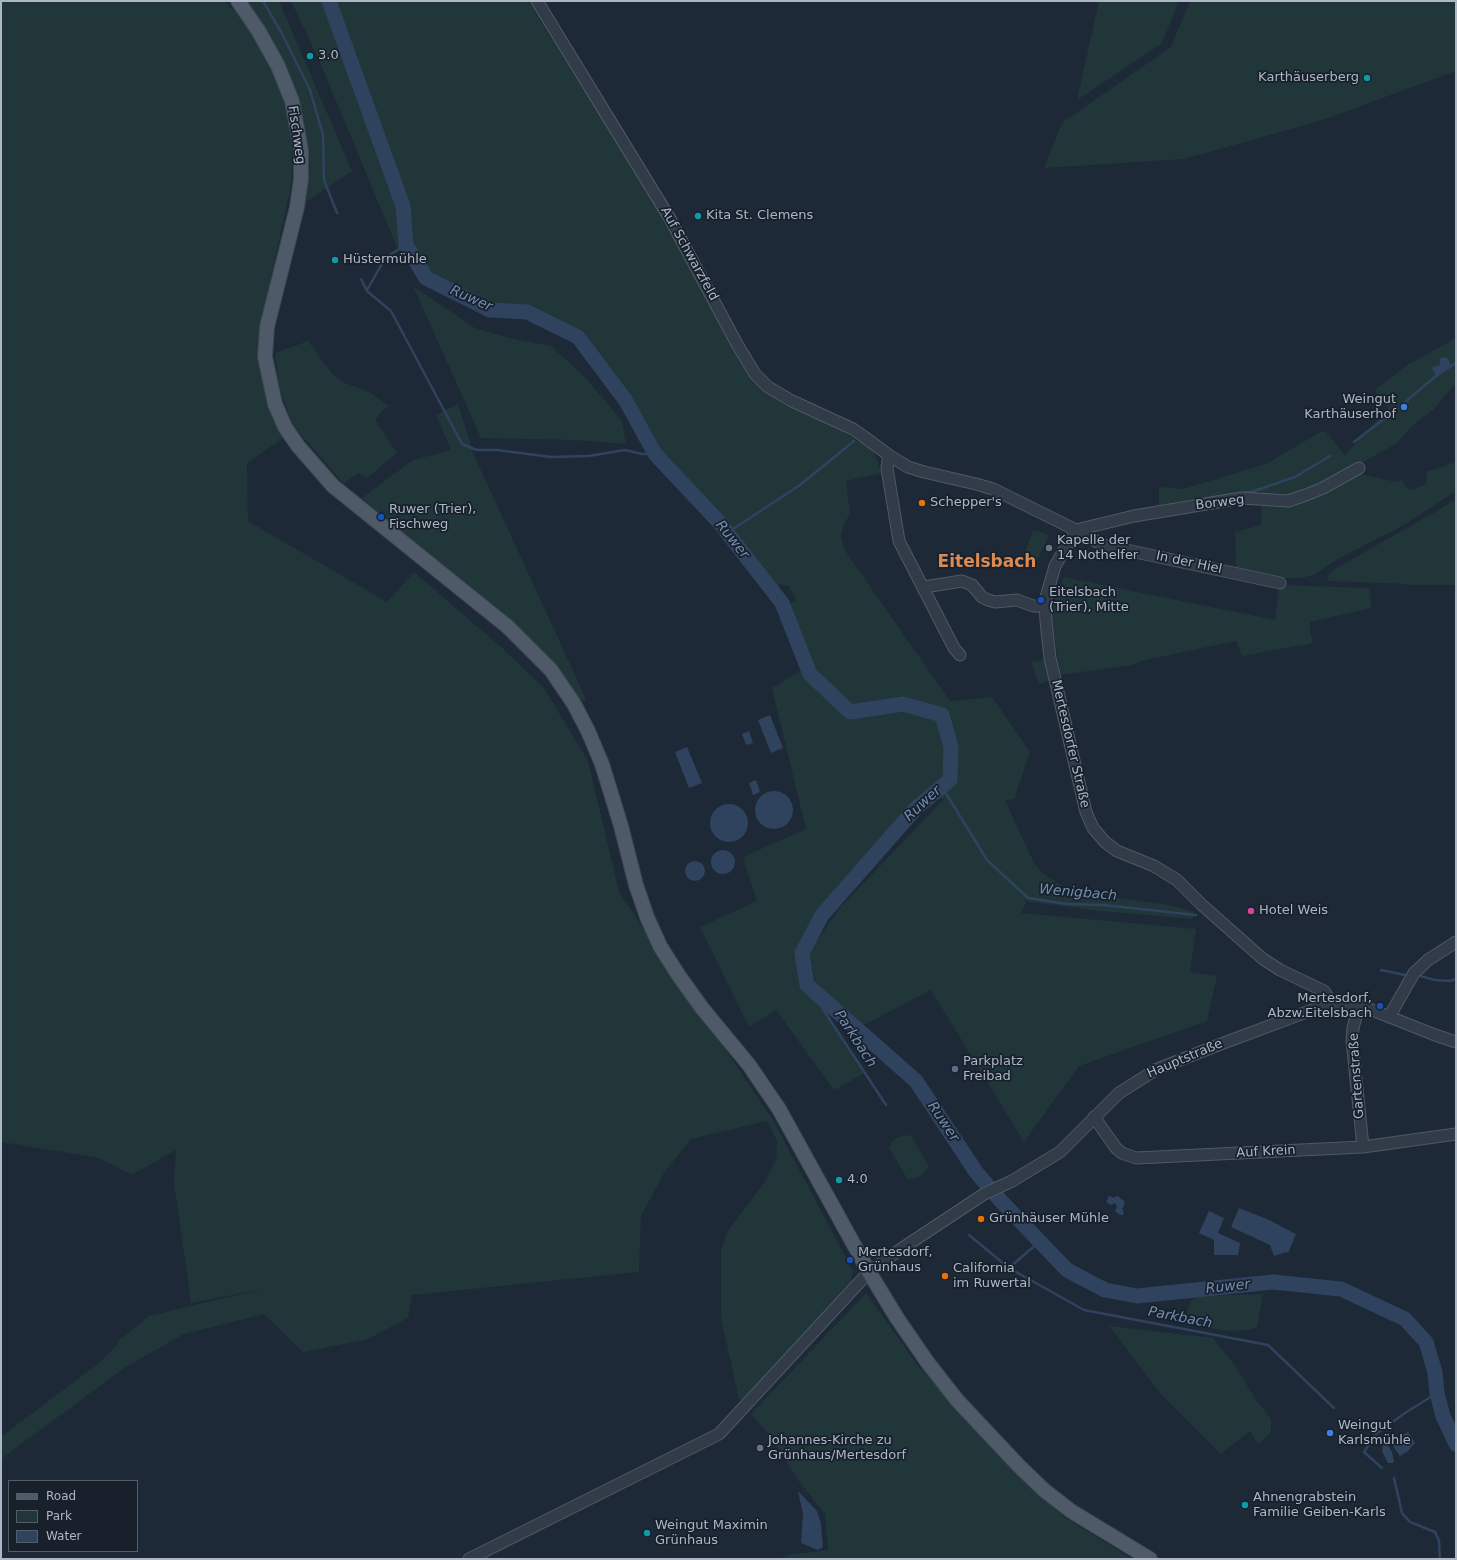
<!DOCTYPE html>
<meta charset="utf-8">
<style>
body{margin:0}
#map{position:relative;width:1457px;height:1560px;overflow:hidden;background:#1e2937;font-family:"DejaVu Sans",sans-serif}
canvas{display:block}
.frame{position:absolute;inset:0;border:2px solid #acb6c5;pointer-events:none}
.legend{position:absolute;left:8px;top:1480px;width:130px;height:72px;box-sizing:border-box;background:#18202c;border:1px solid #535c69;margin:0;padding:5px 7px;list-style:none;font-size:12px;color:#acb6c5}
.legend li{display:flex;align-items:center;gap:8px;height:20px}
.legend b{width:20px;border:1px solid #535c69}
</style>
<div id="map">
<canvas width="1457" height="1560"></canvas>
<div class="frame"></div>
<ul class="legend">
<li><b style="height:5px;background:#4f5a68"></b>Road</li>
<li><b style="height:11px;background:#203638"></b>Park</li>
<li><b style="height:11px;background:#2f435e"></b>Water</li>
</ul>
</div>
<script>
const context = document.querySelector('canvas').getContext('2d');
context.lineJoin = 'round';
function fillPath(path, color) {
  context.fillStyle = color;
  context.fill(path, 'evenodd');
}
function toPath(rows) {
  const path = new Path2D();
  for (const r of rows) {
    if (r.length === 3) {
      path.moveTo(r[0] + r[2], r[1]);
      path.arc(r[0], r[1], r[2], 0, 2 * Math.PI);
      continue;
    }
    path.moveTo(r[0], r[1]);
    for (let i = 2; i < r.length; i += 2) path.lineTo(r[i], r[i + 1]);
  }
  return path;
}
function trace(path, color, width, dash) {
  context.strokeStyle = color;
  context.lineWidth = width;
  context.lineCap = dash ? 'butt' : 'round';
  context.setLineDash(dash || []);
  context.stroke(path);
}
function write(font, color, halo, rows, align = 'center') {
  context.font = font + ' "DejaVu Sans",sans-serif';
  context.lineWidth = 3.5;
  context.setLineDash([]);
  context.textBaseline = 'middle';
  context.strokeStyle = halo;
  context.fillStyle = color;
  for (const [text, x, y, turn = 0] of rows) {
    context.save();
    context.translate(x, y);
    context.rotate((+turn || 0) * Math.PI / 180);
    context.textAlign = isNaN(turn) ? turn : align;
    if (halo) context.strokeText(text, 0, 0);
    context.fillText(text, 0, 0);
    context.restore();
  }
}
fillPath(toPath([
 [1,1,224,1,239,15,257,40,279,83,289,121,293,154,291,186,268,291,261,335,289,434,247,463,248,521,387,602,414,572,501,647,544,688,588,761,619,892,773,1120,853,1271,851,1283,847,1287,745,1399,739,1399,721,1318,721,1249,728,1231,764,1183,776,1160,777,1141,767,1121,691,1139,664,1173,641,1216,639,1272,412,1295,408,1318,368,1339,303,1352,264,1314,184,1334,124,1368,1,1459,1,1437,98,1364,118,1344,116,1343,149,1316,263,1289,191,1303,174,1182,176,1150,132,1175,99,1158,1,1142],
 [247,1,279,1,352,171,306,202,310,166,302,112,289,78,265,31],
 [291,1,528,1,662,215,745,366,757,384,785,404,832,425,873,450,882,473,846,481,850,514,844,524,841,536,844,549,950,701,992,697,1030,752,1014,799,1005,800,1033,861,1041,872,1071,892,1169,905,1194,912,1193,919,1101,911,1030,902,1024,899,1026,903,1021,913,1196,929,1190,972,1217,976,1207,1021,1079,1066,1024,1142,931,990,860,1027,816,986,809,952,840,908,944,799,930,796,916,808,822,915,802,953,807,985,865,1073,834,1090,776,1010,749,1027,700,927,757,901,743,857,806,829,772,688,807,667,784,607,796,600,789,586,779,584,773,591,727,532,655,454,626,401,578,337,527,312,490,310,426,278,407,245,398,250,319,60],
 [1099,1,1179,1,1162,43,1077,100],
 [1190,1,1456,1,1456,71,1323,120,1184,159,1044,168,1062,123,1171,47],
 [413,286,475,328,509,338,551,346,584,376,622,421,626,444,574,440,481,438],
 [1456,338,1456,383,1433,410,1415,423,1396,444,1328,481,1292,495,1259,493,1245,494,1159,508,1159,487,1183,489,1266,464,1322,431,1326,432,1345,455,1388,408,1375,390,1407,365],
 [308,341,333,375,345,383,370,392,389,406,382,411,375,420,397,453,367,478,358,473,344,484,292,424,279,386,275,353],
 [458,404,474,455,586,699,585,702,575,695,462,586,362,498,413,460,451,450,436,415],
 [1456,462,1456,491,1404,525,1336,560,1314,575,1301,578,1280,578,1236,567,1235,532,1261,525,1262,504,1345,481,1361,474,1396,482,1402,480,1407,489,1412,490,1426,484,1427,478,1426,472],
 [1456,499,1456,585,1406,585,1407,584,1329,581,1327,576,1333,570,1435,512],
 [1033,530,1049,535,1036,563,1022,560],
 [1064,577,1275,620,1279,585,1370,588,1371,608,1310,622,1310,630,1313,643,1242,656,1236,641,1141,661,1133,665,1060,675,1051,610],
 [1045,660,1049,681,1039,684,1031,662],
 [905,1135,911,1136,929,1166,921,1176,908,1180,889,1148,891,1142,897,1138],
 [866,1293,919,1367,1033,1488,1064,1517,1132,1559,780,1559,787,1555,828,1550,825,1514,800,1483,771,1437,751,1414],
 [1263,1294,1257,1327,1248,1330,1226,1331,1191,1324,1188,1317,1187,1312,1191,1301,1200,1296],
 [1109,1326,1213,1338,1236,1367,1256,1400,1271,1419,1271,1432,1258,1444,1250,1431,1221,1454,1160,1393]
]), '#203638');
fillPath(toPath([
 [1443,357,1448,358,1451,366,1436,376,1432,369,1433,367,1440,365,1440,359],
 [770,715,783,748,771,753,758,720],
 [749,731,753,743,746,745,742,734],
 [687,747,702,783,689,788,675,752],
 [756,780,760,792,753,795,749,783],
 [774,810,19],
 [729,823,19],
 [723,862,12],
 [695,871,10],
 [1109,1196,1114,1198,1116,1196,1119,1197,1124,1201,1125,1203,1122,1209,1124,1212,1123,1215,1120,1215,1115,1211,1117,1207,1115,1203,1111,1205,1106,1202],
 [1239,1208,1267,1219,1296,1234,1288,1253,1286,1252,1274,1256,1270,1245,1231,1227],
 [1209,1211,1224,1218,1218,1233,1240,1243,1238,1255,1214,1255,1214,1240,1199,1233],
 [1408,1432,1415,1443,1407,1452,1400,1456,1391,1443,1393,1440],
 [1386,1443,1392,1452,1394,1462,1392,1463,1388,1463,1382,1451,1383,1444],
 [798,1491,817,1511,821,1524,823,1547,818,1550,801,1543,803,1514]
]), '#2f435e');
trace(toPath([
 [263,1,281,32,310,90,323,135,324,180,337,213],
 [361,279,367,291,391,311,462,444,477,450,497,450,551,457,589,456,625,450,642,454,655,454],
 [367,290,386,257,406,245],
 [1354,442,1397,409,1436,376,1456,363],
 [1243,493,1254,491,1295,477,1330,456],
 [1195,500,1232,494],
 [727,533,800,485,854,441],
 [942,787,987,860,1028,898,1067,904,1103,905,1196,915],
 [1381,970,1405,975],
 [1420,976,1435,980,1450,981,1456,979],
 [807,985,886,1105],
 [969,1235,1009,1268,1084,1310,1268,1345,1334,1408],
 [1009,1268,1039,1242],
 [1382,1468,1364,1452,1376,1434,1405,1413,1437,1393],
 [1394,1478,1402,1513,1410,1522,1435,1532,1439,1541,1440,1559]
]), '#2f435e', 2.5);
trace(toPath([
 [329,1,403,206,406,245,426,278,490,310,527,312,578,337,626,401,655,454,719,522,782,603,810,674,850,712,903,704,942,715,951,747,950,780,916,808,822,915,802,953,807,985,916,1081,976,1172,1001,1201,1067,1270,1105,1290,1137,1296,1273,1282,1341,1289,1405,1319,1426,1342,1435,1372,1437,1393,1443,1416,1456,1444]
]), '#2f435e', 15);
const minor = toPath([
 [537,1,669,217,737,344,755,374,768,387,792,401,853,429,863,436,890,456,908,467,924,472,976,484,993,489,1076,530,1103,545,1280,583],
 [890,456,888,460,887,468,899,541,954,648,960,655],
 [1076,530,1055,566,1045,601,1046,621,1050,658,1086,812,1093,828,1105,842,1117,851,1154,866,1177,880,1202,905,1263,959,1280,970,1324,991,1328,997,1331,1005],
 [1076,530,1134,516,1242,498,1288,501,1306,495,1323,488,1359,468],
 [924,587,962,581,972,585,982,597,988,600,995,602,1017,600,1033,606,1045,606],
 [1359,1006,1353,1028,1352,1040,1363,1147],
 [1389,1017,1414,973,1428,960,1456,942],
 [1094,1117,1116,1148,1122,1153,1136,1158,1363,1147,1456,1134],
 [469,1559,719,1434,869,1272,898,1251,984,1194,1012,1181,1060,1152,1119,1093,1157,1069,1221,1044,1296,1016,1318,1008,1336,1004,1350,1004,1367,1008,1435,1035,1456,1042]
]);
const major = toPath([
 [238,1,258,30,278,66,292,101,301,150,301,179,297,207,267,327,265,357,275,404,285,427,298,446,333,486,508,627,551,670,574,704,588,731,602,764,621,826,636,885,647,917,660,946,679,976,702,1008,749,1065,779,1109,869,1272,897,1318,928,1363,957,1400,1019,1466,1044,1490,1071,1511,1150,1559]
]);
trace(minor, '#4f5966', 13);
trace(major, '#3b4451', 16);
trace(minor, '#323b48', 11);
trace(major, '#4f5a68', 14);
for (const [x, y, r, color] of [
 [310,56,4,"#0f9aa8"],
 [1367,78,4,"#0f9aa8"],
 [698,216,4,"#0f9aa8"],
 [335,260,4,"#0f9aa8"],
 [1404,407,4,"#3f7fe0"],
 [922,503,4,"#e8710a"],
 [381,517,4,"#1a4fb4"],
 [1049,548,4,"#6b7280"],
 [1041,600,4,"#1a4fb4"],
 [1251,911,4,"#d1479c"],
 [1380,1006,4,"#1a4fb4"],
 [955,1069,4,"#5c6f8a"],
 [839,1180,4,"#0f9aa8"],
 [981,1219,4,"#e8710a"],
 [850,1260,4,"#1a4fb4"],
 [945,1276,4,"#e8710a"],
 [1330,1433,4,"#3f7fe0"],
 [760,1448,4,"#6b7280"],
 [1245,1505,4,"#0f9aa8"],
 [647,1533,4,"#0f9aa8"]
]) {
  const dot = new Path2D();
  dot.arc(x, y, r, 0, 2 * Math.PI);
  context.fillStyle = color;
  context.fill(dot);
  trace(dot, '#18202c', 1.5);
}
write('13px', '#acb6c5', '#18202c', [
 ["3.0",318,56],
 ["Karthäuserberg",1359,78,"right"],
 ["Kita St. Clemens",706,216],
 ["Hüstermühle",343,260],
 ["Weingut",1396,400,"right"],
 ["Karthäuserhof",1396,415,"right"],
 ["Schepper's",930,503],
 ["Ruwer (Trier),",389,510],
 ["Fischweg",389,525],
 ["Kapelle der",1057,541],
 ["14 Nothelfer",1057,556],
 ["Eitelsbach",1049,593],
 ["(Trier), Mitte",1049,608],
 ["Hotel Weis",1259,911],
 ["Mertesdorf,",1372,999,"right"],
 ["Abzw.Eitelsbach",1372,1014,"right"],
 ["Parkplatz",963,1062],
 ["Freibad",963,1077],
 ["4.0",847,1180],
 ["Grünhäuser Mühle",989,1219],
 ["Mertesdorf,",858,1253],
 ["Grünhaus",858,1268],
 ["California",953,1269],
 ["im Ruwertal",953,1284],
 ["Weingut",1338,1426],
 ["Karlsmühle",1338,1441],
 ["Johannes-Kirche zu",768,1441],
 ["Grünhaus/Mertesdorf",768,1456],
 ["Ahnengrabstein",1253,1498],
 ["Familie Geiben-Karls",1253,1513],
 ["Weingut Maximin",655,1526],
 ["Grünhaus",655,1541]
], 'left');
write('13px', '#acb6c5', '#18202c', [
 ["Fischweg",296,135,82],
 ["Auf Schwarzfeld",689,254,61],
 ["Borweg",1220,503,-7],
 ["In der Hiel",1189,563,12],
 ["Mertesdorfer Straße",1070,744,77],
 ["Hauptstraße",1185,1059,-23],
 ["Gartenstraße",1357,1076,-94],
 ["Auf Krein",1266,1152,-3]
]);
write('italic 14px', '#728db0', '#18202c', [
 ["Ruwer",471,299,24],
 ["Ruwer",732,540,51],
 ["Ruwer",923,804,-43],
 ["Wenigbach",1078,893,5],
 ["Parkbach",855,1039,57],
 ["Ruwer",943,1122,56],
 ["Ruwer",1228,1287,-6],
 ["Parkbach",1180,1318,11]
]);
write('bold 17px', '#d98b53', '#18202c', [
 ["Eitelsbach",987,563]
]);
</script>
